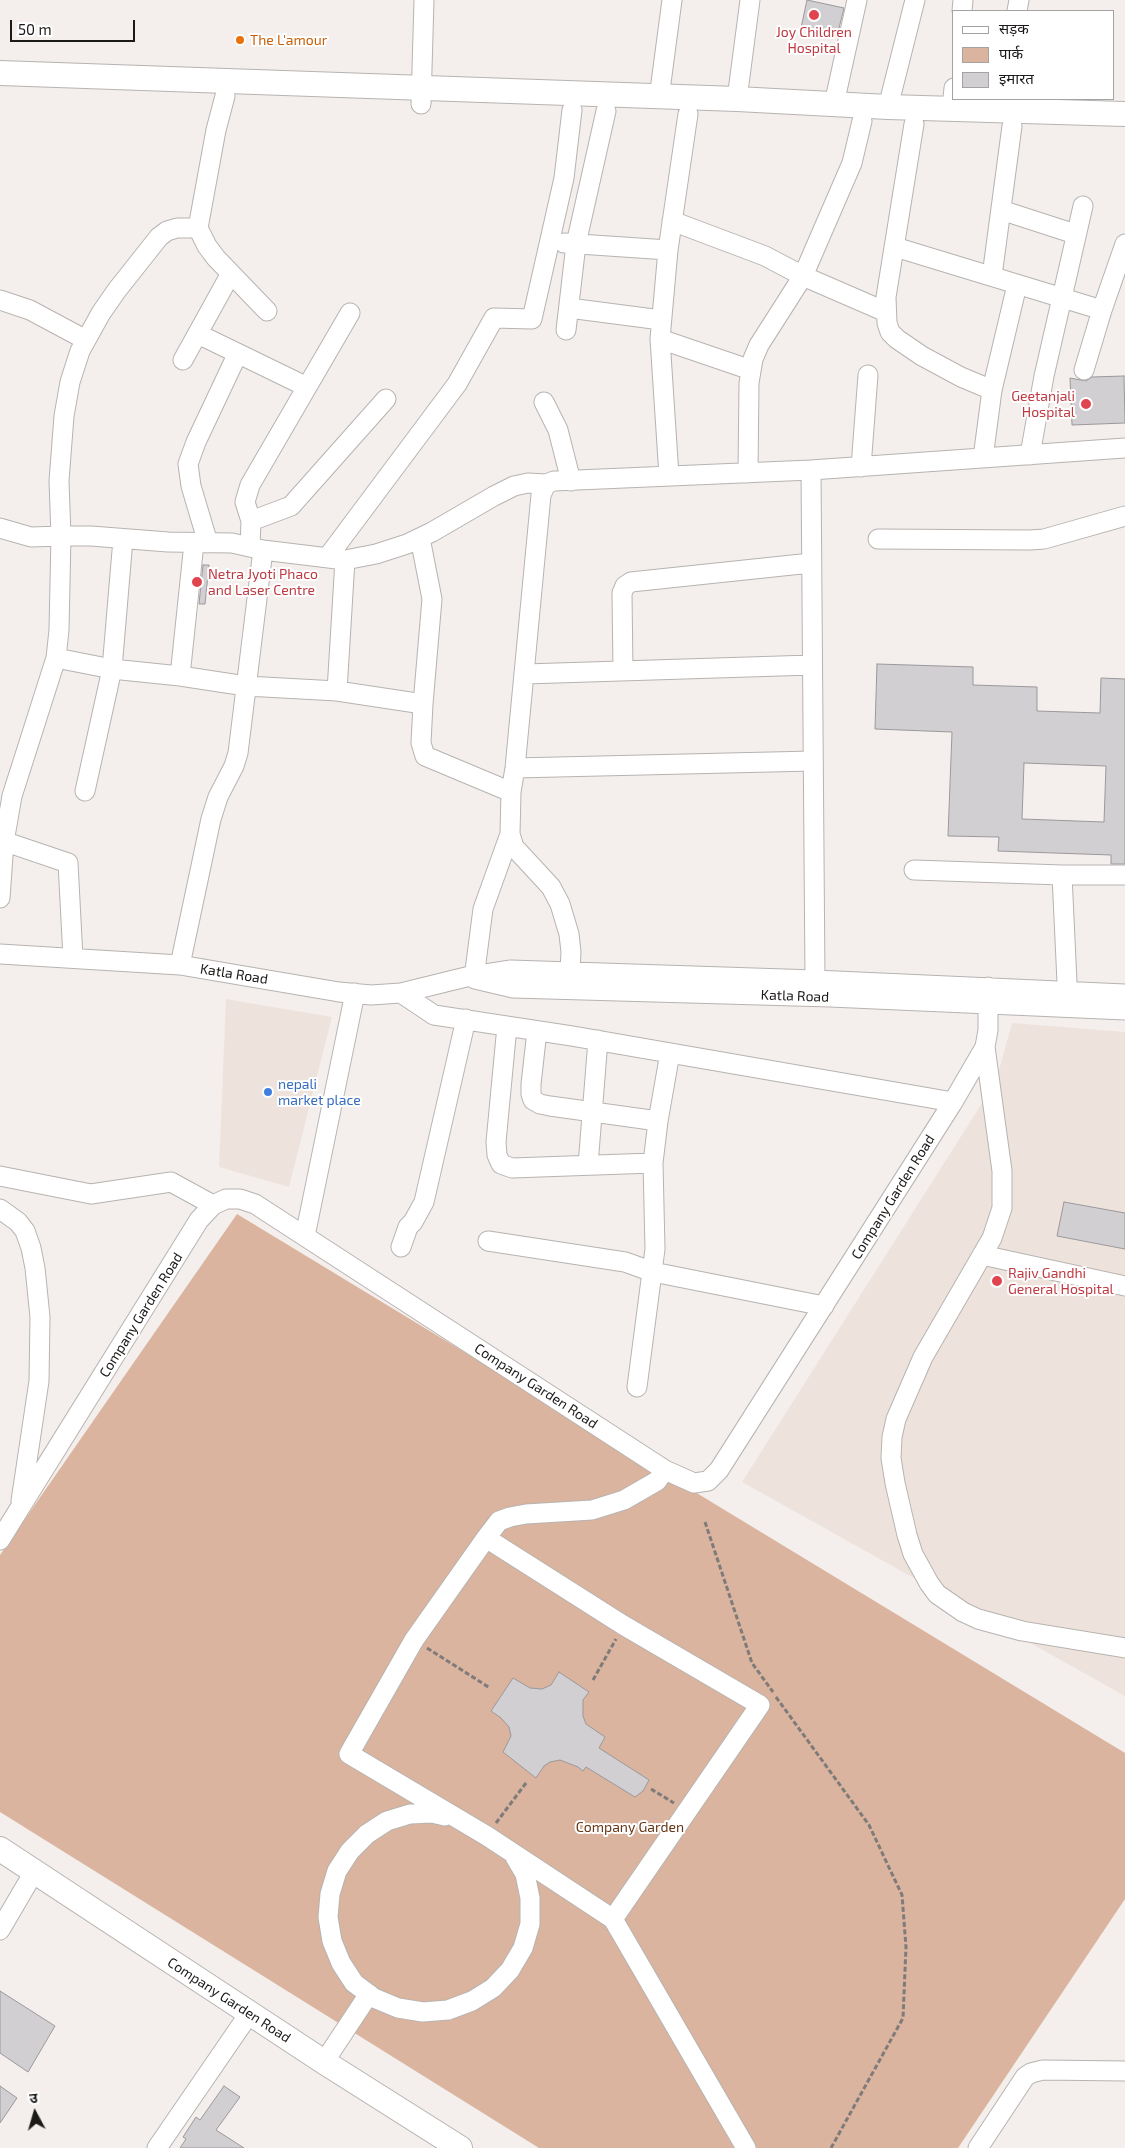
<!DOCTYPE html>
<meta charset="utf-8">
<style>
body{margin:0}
#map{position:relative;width:1125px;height:2148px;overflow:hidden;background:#f4efed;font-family:"Exo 2","Noto Sans Devanagari",sans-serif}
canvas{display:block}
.legend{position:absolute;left:952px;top:10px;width:162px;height:90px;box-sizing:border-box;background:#fff;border:1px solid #a4a3a3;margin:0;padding:6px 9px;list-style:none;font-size:15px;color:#1c1a19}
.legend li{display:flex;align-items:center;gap:10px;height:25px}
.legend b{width:25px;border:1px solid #a4a3a3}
.north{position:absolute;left:10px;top:2088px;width:50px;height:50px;-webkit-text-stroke:4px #fff;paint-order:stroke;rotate:354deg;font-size:14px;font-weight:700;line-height:20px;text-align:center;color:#1c1a19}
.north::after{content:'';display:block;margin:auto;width:18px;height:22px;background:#1c1a19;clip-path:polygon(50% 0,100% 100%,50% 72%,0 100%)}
.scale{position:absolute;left:10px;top:20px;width:125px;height:22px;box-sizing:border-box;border:2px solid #1c1a19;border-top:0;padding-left:6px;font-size:15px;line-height:18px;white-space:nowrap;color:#1c1a19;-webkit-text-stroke:4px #fff;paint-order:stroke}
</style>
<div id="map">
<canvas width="1125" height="2148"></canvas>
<ul class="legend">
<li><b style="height:6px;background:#fff"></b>सड़क</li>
<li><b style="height:14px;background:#dab49e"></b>पार्क</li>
<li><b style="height:14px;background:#d2cfd2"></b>इमारत</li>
</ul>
<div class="north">उ</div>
<div class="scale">50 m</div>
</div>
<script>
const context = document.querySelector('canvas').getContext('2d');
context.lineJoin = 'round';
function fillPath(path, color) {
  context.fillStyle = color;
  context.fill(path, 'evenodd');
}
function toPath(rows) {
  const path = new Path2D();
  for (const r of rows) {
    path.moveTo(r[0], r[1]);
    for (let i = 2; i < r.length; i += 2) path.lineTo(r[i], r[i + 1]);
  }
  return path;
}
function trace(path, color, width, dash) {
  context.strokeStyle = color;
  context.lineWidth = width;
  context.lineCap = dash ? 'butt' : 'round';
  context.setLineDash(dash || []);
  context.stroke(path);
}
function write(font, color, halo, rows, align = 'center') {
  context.font = font + ' "Exo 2",sans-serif';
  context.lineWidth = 4;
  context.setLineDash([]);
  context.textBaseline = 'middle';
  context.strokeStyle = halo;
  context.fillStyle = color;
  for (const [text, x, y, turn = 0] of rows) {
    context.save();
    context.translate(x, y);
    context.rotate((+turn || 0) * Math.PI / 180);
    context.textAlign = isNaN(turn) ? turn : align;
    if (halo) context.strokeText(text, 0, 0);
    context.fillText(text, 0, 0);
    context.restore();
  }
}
fillPath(toPath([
 [226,999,332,1017,289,1187,219,1167],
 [1012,1023,1125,1032,1125,1696,742,1482,996,1081]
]), '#eee3dc');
fillPath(toPath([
 [237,1214,1125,1753,1125,1899,958,2148,539,2148,0,1812,0,1555]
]), '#dab49e');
const building = toPath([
 [807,0,844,8,837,36,801,28,807,0],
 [1124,376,1125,423,1072,425,1070,378,1086,381,1092,377,1124,376],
 [203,565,209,565,205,604,199,604,203,565],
 [877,664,973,667,973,685,1037,687,1037,711,1100,713,1101,678,1125,679,1125,864,1111,864,1111,855,998,851,999,837,948,836,952,732,875,729,877,664],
 [1024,763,1106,766,1104,822,1022,819,1024,763],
 [1064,1202,1125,1213,1125,1249,1057,1236,1064,1202],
 [559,1672,589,1692,583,1700,583,1716,586,1724,605,1737,599,1748,649,1780,643,1791,635,1797,586,1767,583,1771,578,1767,560,1760,550,1762,544,1766,536,1778,503,1752,511,1736,509,1727,501,1718,491,1711,513,1678,530,1688,542,1689,551,1685,559,1672],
 [0,1991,55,2026,28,2072,0,2053,0,1991],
 [0,2086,17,2098,0,2123,0,2086],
 [224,2086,240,2097,216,2130,244,2148,180,2148,186,2139,183,2137,196,2117,200,2120,224,2086]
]);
fillPath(building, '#d2cfd2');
trace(building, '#9b989b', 1);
const minor = toPath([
 [962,11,963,0],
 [1017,11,1019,0],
 [225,96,216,130,198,228,207,246,216,258,267,311],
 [659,98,672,0],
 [737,99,750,0],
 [421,104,424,0],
 [834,104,857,0],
 [888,107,915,0],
 [952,108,954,88],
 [914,124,886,297,887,323,890,332,897,339,922,356,961,377,992,390],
 [1001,210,1075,234],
 [672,221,765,256,803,276,886,312],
 [564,243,668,250],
 [895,247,1102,310],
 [992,276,1012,126],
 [0,300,30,310,86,340],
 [569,308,661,320],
 [566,330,576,244,606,111],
 [198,334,307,387],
 [660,339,751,370],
 [183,360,230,275],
 [1084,370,1102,310,1125,244],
 [544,402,558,430,571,481],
 [1030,455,1044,376,1083,206],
 [983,458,992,390,1017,285],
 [861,467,868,375],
 [748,473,749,383,753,359,759,345,803,276,852,163,862,121],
 [669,476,660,339,668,250,688,114],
 [251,521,291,506,386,399],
 [0,528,31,537,61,536,59,481,64,416,70,382,80,351,101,313,117,290,159,237,167,231,177,228,198,228],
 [420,538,432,599,423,704],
 [878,539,1030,540,1044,539,1125,516],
 [208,543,191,486,188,464,196,442,237,355],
 [250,547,251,521,245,502,250,485,350,313],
 [327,558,457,384,494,318,532,319,564,178,572,110],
 [56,658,112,669,180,676,246,686,337,691,423,704,421,743,425,756,511,792],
 [623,671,622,593,625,586,631,582,811,563],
 [525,674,812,665],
 [180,676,194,543],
 [337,691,345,560],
 [515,768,813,761],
 [85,791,112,669,123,539],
 [0,840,68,863,73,958],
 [914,870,1062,875,1125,875],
 [1062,875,1068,1004],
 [0,898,4,842,12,796,56,658,59,630,61,536,91,536,168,542,232,543,263,550,345,560,376,554,407,544,432,532,494,496,514,486,528,483,546,484],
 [0,954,180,965,339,992,371,995,401,993,466,977,511,970,815,980,1125,994],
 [180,965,211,819,218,797,234,766,238,753,263,550],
 [570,971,571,952,569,934,560,904,551,887,514,847,510,834,511,792,515,768,541,495,546,484,554,481,811,470],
 [474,978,483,909,510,834],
 [475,979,513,988,830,997,1125,1010],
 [815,980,811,470,1125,448],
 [401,993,434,1015,572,1036,953,1102],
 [507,1026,496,1142,497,1155,501,1164,512,1168,653,1163],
 [537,1031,531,1084,531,1094,533,1100,540,1104,550,1106,658,1121],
 [985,1047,1002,1171,1002,1208,992,1238,923,1357,896,1419,892,1437,891,1458,895,1483,907,1535,913,1554,929,1583,937,1594,963,1612,978,1619,1022,1631,1125,1648],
 [588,1165,598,1040],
 [0,1176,91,1194,171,1182,213,1205],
 [0,1209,18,1222,25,1231,31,1248,35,1268,40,1317,39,1381,21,1501],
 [305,1236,355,993],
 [488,1241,625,1262,653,1272,824,1306],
 [401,1247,408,1227,413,1222,424,1202,466,1019],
 [982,1255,1125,1286],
 [637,1387,655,1249,653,1163,658,1121,670,1053],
 [486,1538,499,1521,510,1517,526,1514,592,1510,624,1500,657,1481,665,1470],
 [0,1540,199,1220,213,1205,226,1199,240,1199,255,1204,665,1470,694,1483,708,1481,719,1470,953,1102,985,1047,988,1030,988,987],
 [445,1816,432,1813,410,1814,387,1821,367,1834,350,1851,337,1871,330,1894,328,1917,332,1941,341,1963,354,1983,374,1998,398,2008,423,2012,448,2010,472,2001,493,1988,510,1970,523,1948,530,1924,530,1898,525,1874,515,1857],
 [613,1919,760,1705,623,1625,486,1538,414,1640,349,1754,487,1836,613,1919,746,2148],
 [0,1930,34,1872],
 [324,2062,369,1994],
 [157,2148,249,2014],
 [978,2148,1025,2077,1031,2073,1043,2070,1125,2071]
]);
const major = toPath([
 [0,73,737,99,888,107,1125,114],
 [0,1849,324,2062,460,2148]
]);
trace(minor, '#b7b3b0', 21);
trace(major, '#b7b3b0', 26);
trace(toPath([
 [705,1522,752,1663,773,1692],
 [427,1648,490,1688],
 [593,1680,616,1639],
 [776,1697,869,1825,902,1895,906,1947,903,2018,831,2148],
 [651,1789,674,1803],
 [496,1823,526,1783]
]), '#7f7b7a', 3, [5, 2.5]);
trace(minor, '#fff', 19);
trace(major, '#fff', 24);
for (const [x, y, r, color] of [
 [814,15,6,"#e0444e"],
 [240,40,5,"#e8710a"],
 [1086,404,6,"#e0444e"],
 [197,582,6,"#e0444e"],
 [268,1092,5,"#3f7fe0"],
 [997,1281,6,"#e0444e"]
]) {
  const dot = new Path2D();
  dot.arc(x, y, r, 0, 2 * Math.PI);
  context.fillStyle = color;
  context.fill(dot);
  trace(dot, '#fff', 2);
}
write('14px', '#be3a42', '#fff', [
 ["Joy Children",814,32,"center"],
 ["Hospital",814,48,"center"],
 ["Geetanjali",1075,396,"right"],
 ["Hospital",1075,412,"right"],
 ["Netra Jyoti Phaco",208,574],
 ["and Laser Centre",208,590],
 ["Rajiv Gandhi",1008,1273],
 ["General Hospital",1008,1289]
], 'left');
write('14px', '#c56008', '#fff', [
 ["The L'amour",250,40]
], 'left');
write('14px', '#1c1a19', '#fff', [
 ["Katla Road",234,974,9],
 ["Katla Road",795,996,2],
 ["Company Garden Road",893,1197,-58],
 ["Company Garden Road",141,1315,-58],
 ["Company Garden Road",536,1386,33],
 ["Company Garden Road",229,2000,33]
]);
write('14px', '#366cbe', '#fff', [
 ["nepali",278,1084],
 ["market place",278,1100]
], 'left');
write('14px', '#653615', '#fff', [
 ["Company Garden",630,1827]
]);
</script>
